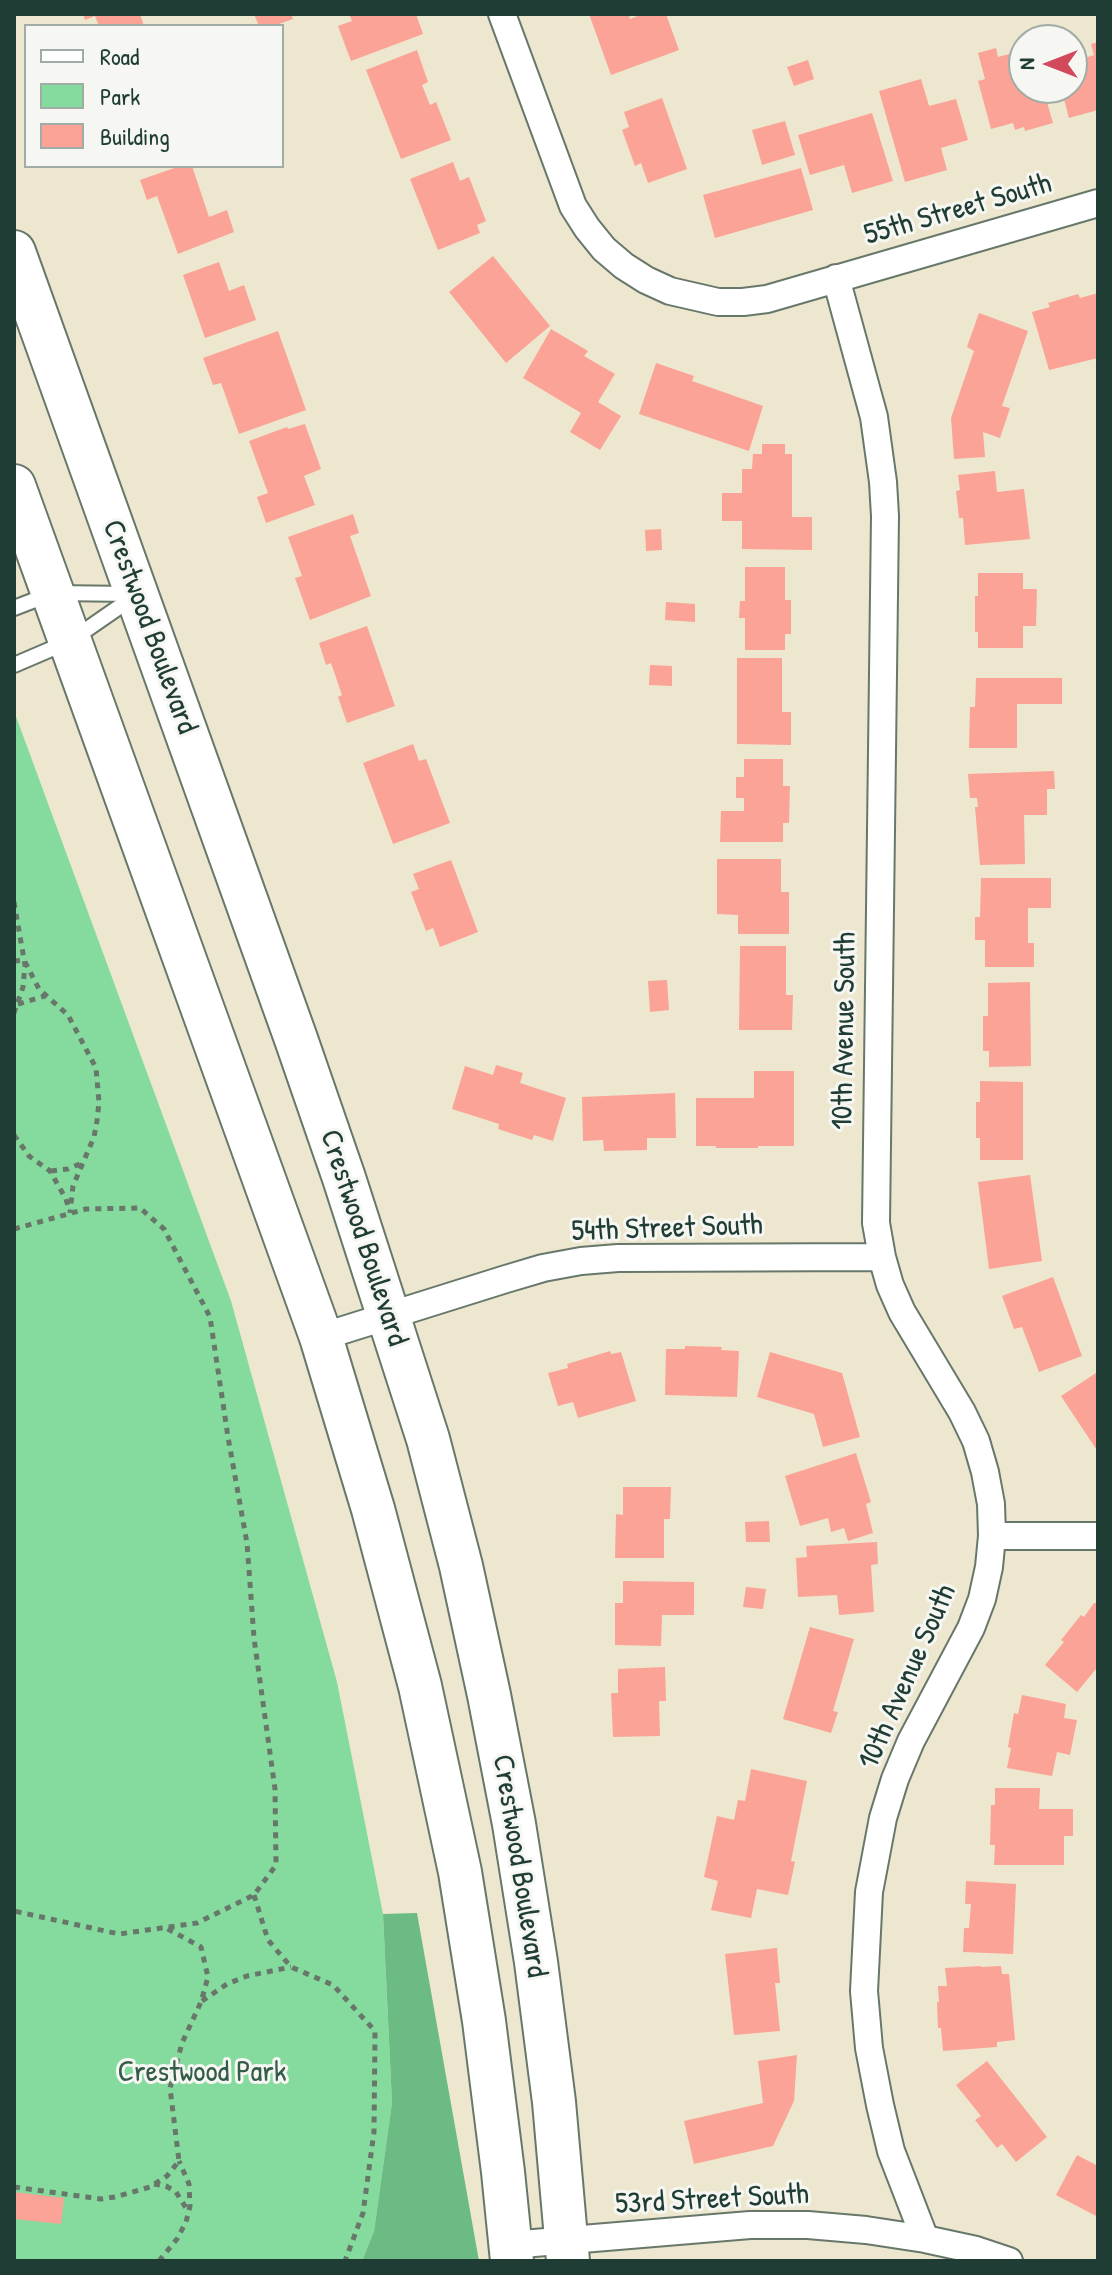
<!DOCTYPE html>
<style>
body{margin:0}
#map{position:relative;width:1112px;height:2275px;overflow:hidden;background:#ede7cf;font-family:"Patrick Hand",sans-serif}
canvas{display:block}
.frame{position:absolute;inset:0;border:16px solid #1f3d34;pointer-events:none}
.legend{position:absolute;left:24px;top:24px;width:260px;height:144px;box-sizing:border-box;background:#f6f6f2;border:2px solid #a0aca6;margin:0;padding:10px 14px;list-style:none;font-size:24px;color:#1f3d34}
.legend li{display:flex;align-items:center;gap:16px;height:40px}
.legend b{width:40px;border:2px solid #a0aca6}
.north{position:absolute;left:1008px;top:24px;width:80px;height:80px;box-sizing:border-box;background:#f6f6f2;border:2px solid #a0aca6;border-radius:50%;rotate:270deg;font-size:22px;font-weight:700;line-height:32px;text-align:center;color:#1f3d34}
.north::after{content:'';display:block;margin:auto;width:28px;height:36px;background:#d1495b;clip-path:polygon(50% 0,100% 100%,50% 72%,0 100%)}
</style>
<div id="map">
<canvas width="1112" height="2275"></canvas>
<div class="frame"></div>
<ul class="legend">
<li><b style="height:10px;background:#fff"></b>Road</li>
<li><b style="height:22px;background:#85db9e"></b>Park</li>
<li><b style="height:22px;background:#fba396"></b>Building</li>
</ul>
<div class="north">N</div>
</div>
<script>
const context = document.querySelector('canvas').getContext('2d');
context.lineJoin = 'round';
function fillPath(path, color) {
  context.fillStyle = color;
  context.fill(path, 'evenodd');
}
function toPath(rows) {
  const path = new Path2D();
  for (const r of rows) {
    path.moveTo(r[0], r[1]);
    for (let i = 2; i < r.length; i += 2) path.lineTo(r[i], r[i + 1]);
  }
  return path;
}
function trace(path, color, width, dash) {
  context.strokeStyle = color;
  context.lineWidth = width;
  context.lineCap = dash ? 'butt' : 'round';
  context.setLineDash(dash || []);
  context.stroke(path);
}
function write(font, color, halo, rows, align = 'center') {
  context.font = font + ' "Patrick Hand",sans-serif';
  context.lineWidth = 6;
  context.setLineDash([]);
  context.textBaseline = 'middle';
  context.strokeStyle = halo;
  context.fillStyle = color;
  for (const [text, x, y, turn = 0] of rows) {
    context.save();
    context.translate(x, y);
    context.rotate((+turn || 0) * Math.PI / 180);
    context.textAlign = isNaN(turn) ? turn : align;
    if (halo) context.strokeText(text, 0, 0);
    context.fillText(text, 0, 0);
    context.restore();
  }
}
fillPath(toPath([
 [14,711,231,1301,337,1682,383,1914,392,2103,374,2231,362,2261,14,2261]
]), '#85db9e');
fillPath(toPath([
 [417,1913,479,2261,362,2261,374,2231,392,2103,383,1914]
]), '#6cbb85');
fillPath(toPath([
 [83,14,140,14,144,26,99,26,95,16,85,20],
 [254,14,291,14,293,19,273,26,259,26],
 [349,14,416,14,423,34,351,61,338,26,352,21],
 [589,14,629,14,630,19,643,14,666,14,679,50,611,75],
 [1098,42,1098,110,1069,118,1061,88,1072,88,1072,62,1094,55,1091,44],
 [996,48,998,57,1024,50,1024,88,1043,88,1053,123,1025,131,1024,127,1015,130,1013,123,991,129,978,81,985,79,978,53],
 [417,50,428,82,422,85,430,105,436,102,451,140,401,159,366,70],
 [808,60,814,79,794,86,787,67],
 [921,79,929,106,956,99,968,140,941,148,947,170,905,182,879,91],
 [662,98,687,169,648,183,641,163,635,166,622,130,629,127,624,112],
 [872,113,893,181,852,193,844,165,810,175,798,135],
 [785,121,795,155,762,165,752,130],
 [453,162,460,181,469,177,486,221,477,225,480,233,438,250,410,179],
 [180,166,192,166,209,217,227,210,234,232,178,254,157,196,147,200,140,180],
 [801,168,813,210,715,238,703,195],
 [493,256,550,326,506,363,449,292],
 [219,262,229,291,244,285,256,320,205,338,183,275],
 [1098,293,1098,358,1049,370,1032,312,1050,307,1048,303,1078,294,1080,298],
 [979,313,1028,331,1002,406,1010,408,1000,438,983,432,985,457,954,459,951,418,974,351,967,347],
 [551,329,588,351,584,356,615,374,598,402,621,416,600,450,570,432,581,413,523,378],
 [278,331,306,410,239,434,221,383,213,385,203,358],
 [656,363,694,376,692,381,763,406,749,451,639,414],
 [305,424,321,469,304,476,315,505,266,523,257,497,268,493,249,441,287,427,288,429],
 [762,444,785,444,785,454,792,454,792,517,812,517,812,550,742,549,742,521,722,521,722,493,742,493,742,469,752,469,753,454,762,454],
 [995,471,997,492,1024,489,1030,539,965,545,963,518,959,518,956,491,960,490,958,475],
 [353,514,359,533,350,536,371,596,310,620,295,578,302,576,288,537],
 [661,529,662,550,646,551,645,530],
 [745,567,785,567,785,600,791,600,791,634,785,634,785,650,745,650,745,618,739,618,740,601,745,601],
 [978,573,1023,573,1023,589,1037,589,1036,626,1023,626,1023,648,978,648,978,632,975,632,975,596,978,596],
 [666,602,695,604,695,622,665,620],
 [367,626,395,706,347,723,338,697,342,695,331,663,326,665,319,643],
 [737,658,782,658,782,712,791,712,791,745,737,744],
 [650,665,672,666,672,686,649,685],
 [976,678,1062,678,1062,704,1017,704,1017,748,969,748,970,707,975,707],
 [413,744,419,761,426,759,450,823,393,844,363,763],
 [744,759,783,759,783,786,790,786,789,823,783,823,783,842,720,842,721,811,744,811,744,798,736,798,736,777,744,777],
 [1054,771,1055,789,1047,789,1047,815,1024,815,1025,864,980,865,975,807,978,807,977,798,970,798,968,774],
 [717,859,781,859,781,892,789,892,789,934,738,934,738,915,717,914],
 [451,860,478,932,440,947,433,928,426,931,411,892,419,889,413,874],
 [981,878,1051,878,1051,908,1028,908,1028,943,1034,943,1034,967,985,967,985,940,975,940,975,917,980,917],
 [740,946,786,946,786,995,793,995,792,1030,739,1030],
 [667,980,669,1010,650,1012,648,981],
 [1030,982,1031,1066,989,1067,989,1051,983,1051,983,1016,988,1016,988,983],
 [496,1065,523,1073,520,1083,566,1098,553,1141,534,1135,532,1140,498,1129,499,1124,452,1109,465,1066,493,1075],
 [754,1071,794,1071,794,1146,758,1146,758,1148,716,1148,716,1146,696,1146,696,1098,754,1098],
 [980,1081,1023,1082,1023,1160,980,1160,980,1138,976,1138,976,1102,980,1102],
 [675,1093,676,1138,647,1138,647,1150,604,1151,603,1140,583,1141,582,1097],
 [1030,1175,1042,1261,989,1269,978,1182],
 [1053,1277,1082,1356,1039,1372,1022,1327,1014,1329,1002,1296],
 [685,1346,722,1347,721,1350,739,1351,737,1397,665,1395,666,1349,685,1349],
 [610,1351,611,1354,621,1352,636,1401,578,1418,573,1402,558,1406,548,1373,568,1368,567,1364],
 [770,1352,842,1373,860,1437,823,1447,814,1414,757,1397],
 [1096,1373,1098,1375,1098,1452,1061,1396],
 [856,1453,871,1502,866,1504,873,1533,848,1541,844,1528,831,1532,828,1518,800,1526,785,1476],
 [623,1487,671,1487,670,1519,664,1519,664,1558,615,1558,616,1514,623,1515],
 [769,1521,770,1542,746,1542,745,1522],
 [877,1542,878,1564,871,1565,874,1612,839,1615,837,1595,798,1597,796,1558,807,1557,806,1546],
 [623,1581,694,1582,694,1615,662,1615,661,1646,615,1645,615,1603,623,1603],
 [746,1587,766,1589,763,1609,743,1607],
 [1094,1603,1098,1603,1098,1670,1096,1669,1077,1692,1045,1665,1064,1642,1061,1640,1081,1615,1084,1617],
 [810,1627,854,1639,833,1711,838,1712,831,1733,783,1719],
 [665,1667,666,1701,659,1701,660,1736,613,1737,611,1693,618,1693,618,1669],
 [1022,1695,1066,1704,1064,1718,1077,1720,1070,1755,1057,1752,1052,1776,1007,1768,1011,1748,1008,1747,1014,1713,1018,1714],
 [751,1769,807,1781,791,1861,795,1862,788,1895,757,1889,751,1918,711,1910,718,1881,704,1877,717,1816,734,1820,738,1800,745,1801],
 [995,1788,1040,1788,1039,1809,1073,1809,1073,1836,1064,1836,1064,1865,994,1865,995,1845,990,1845,991,1805,995,1805],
 [966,1881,1016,1884,1013,1954,963,1952,964,1928,969,1928,971,1904,965,1904],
 [777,1948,780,1983,775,1983,780,2031,734,2035,725,1954],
 [981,1966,981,1967,1001,1966,1002,1974,1009,1974,1015,2040,997,2042,997,2047,943,2051,941,2028,938,2028,937,2002,939,2002,938,1986,947,1986,945,1968],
 [797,2055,794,2101,773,2146,694,2164,684,2121,763,2103,758,2061],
 [987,2061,1047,2137,1016,2162,1002,2144,997,2148,975,2120,981,2116,956,2085],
 [1077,2155,1098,2166,1098,2217,1056,2195],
 [14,2192,64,2198,61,2224,14,2219]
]), '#fba396');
const service = toPath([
 [14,608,53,593,133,594],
 [14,665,70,641,135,596]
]);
const minor = toPath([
 [502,14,573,206,587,228,604,249,624,266,646,280,670,291,718,302,743,302,767,299,1098,203],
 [836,278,874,417,883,482,885,516,876,1223,882,1257,890,1285,902,1312,962,1412,976,1441,985,1472,991,1504,992,1536,989,1567,982,1599,971,1628,911,1741,895,1779,883,1818,869,1892,864,1991,869,2048,880,2105,891,2151,925,2239],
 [321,1337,506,1279,543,1268,581,1261,618,1258,882,1257],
 [992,1536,1098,1536],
 [510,2245,750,2225,808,2225,866,2230,925,2239,976,2250,1009,2261]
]);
const primary = toPath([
 [14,252,296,1039,344,1178,428,1439,461,1566,489,1695,514,1824,536,1962,554,2102,568,2261],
 [14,486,321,1337,373,1509,420,1686,460,1872,484,2021,503,2172,512,2261]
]);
trace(service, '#67786a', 18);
trace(minor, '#67786a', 30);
trace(primary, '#67786a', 46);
trace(toPath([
 [14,902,25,965,23,987,14,1013],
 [14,961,24,960,39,989,68,1015,96,1068,99,1102,97,1121,94,1137,73,1186,70,1213],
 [18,1004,45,996],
 [14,1135,29,1156,50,1171,66,1199,69,1210],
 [51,1171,68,1169,82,1163],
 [14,1229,86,1209,140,1208,164,1229,210,1317,228,1437,247,1543,254,1638,275,1789,276,1865,254,1895,197,1923,119,1934,14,1911],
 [254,1895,268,1940,291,1967,333,1985,375,2031,374,2132,363,2213,345,2261],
 [202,2001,227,1984,247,1976,291,1967],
 [154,2184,166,2186,176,2192,188,2211],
 [14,2187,101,2199,115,2197,150,2187,167,2176,179,2161,170,2088,182,2043,201,2002,208,1977,201,1947,166,1928],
 [159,2261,177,2239,186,2222,190,2206,189,2184,179,2161]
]), '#67786a', 5, [6, 6]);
trace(service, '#fff', 14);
trace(minor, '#fff', 26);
trace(primary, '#fff', 42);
write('30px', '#1f3d34', '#f6f6f2', [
 ["55th Street South",958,210,-16],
 ["Crestwood Boulevard",149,627,70],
 ["10th Avenue South",845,1031,-89],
 ["54th Street South",667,1229,-2],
 ["Crestwood Boulevard",363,1238,72],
 ["10th Avenue South",908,1677,-66],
 ["Crestwood Boulevard",519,1866,81],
 ["53rd Street South",712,2200,-3]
]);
write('30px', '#335d49', '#f6f6f2', [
 ["Crestwood Park",202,2073]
]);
</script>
